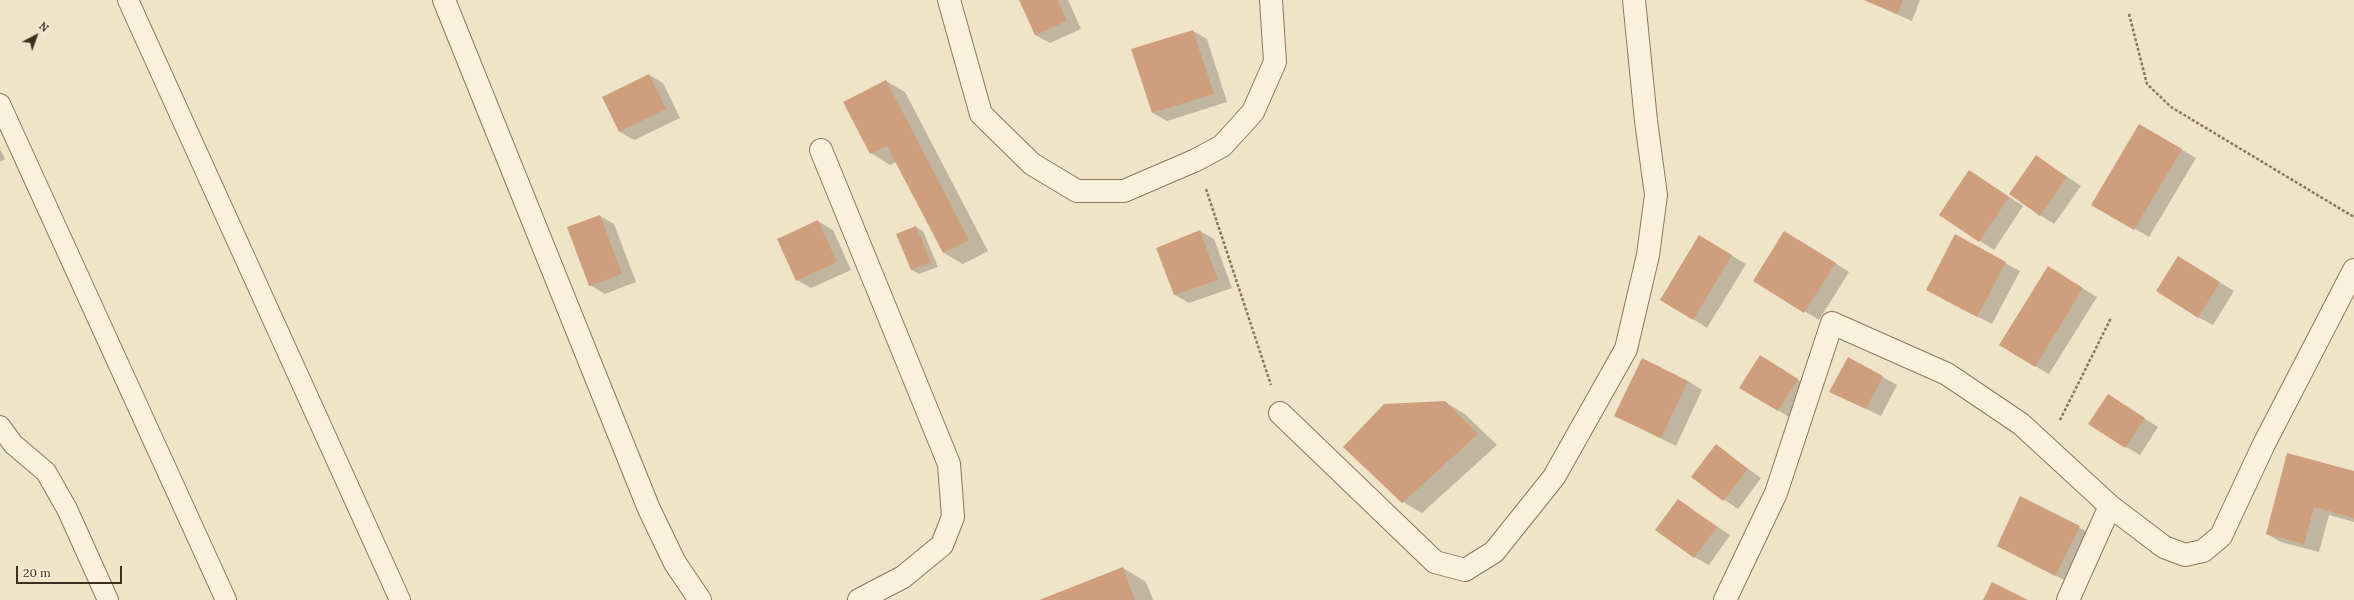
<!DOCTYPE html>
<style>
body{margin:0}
#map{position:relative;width:2354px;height:600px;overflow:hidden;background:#f0e4c8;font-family:Lora,serif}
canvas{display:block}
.north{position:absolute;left:16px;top:16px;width:40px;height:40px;-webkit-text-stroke:3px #f7eed8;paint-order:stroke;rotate:41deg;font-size:11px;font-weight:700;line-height:16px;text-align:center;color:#3d2e20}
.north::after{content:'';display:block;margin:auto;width:14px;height:18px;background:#3d2e20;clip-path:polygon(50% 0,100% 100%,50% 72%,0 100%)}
.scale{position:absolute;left:16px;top:566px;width:106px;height:18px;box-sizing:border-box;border:2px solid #3d2e20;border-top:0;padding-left:5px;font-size:12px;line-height:14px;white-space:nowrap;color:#3d2e20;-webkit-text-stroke:3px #f7eed8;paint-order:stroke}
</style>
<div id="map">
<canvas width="2354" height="600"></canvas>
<div class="north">N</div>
<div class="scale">20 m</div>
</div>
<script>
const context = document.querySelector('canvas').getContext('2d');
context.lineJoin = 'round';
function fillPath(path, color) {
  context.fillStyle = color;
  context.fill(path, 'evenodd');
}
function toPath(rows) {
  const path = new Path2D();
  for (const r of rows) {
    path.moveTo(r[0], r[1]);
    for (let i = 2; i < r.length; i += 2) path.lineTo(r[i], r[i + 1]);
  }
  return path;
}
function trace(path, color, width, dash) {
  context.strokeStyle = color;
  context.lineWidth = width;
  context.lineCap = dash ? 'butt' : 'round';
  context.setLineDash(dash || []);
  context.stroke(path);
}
fillPath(toPath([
 [1020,0,1068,0,1081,29,1050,43,1035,35],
 [1864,0,1920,0,1912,21],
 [1193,31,1207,39,1227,102,1167,121,1153,113,1133,50],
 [649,75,663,83,680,118,634,140,620,132],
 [886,81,905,92,988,251,963,264,944,253,897,162,890,165,871,153],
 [2140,125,2196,158,2149,237,2093,204],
 [0,149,5,159,0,162],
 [2037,157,2081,186,2054,224,2040,215],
 [1970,171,2023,206,1994,250,1940,215],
 [600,216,614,224,636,282,605,294,590,285],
 [818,221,833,230,851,270,811,288,797,280],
 [916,227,923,231,938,267,919,274,912,270],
 [1200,231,1214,239,1232,288,1189,303,1175,295],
 [1955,236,2020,271,1992,324,1941,298],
 [1799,240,1849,272,1819,320,1754,280],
 [1714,245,1746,264,1707,328,1693,319],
 [2193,266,2234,291,2213,325,2198,317],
 [2062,276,2097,297,2049,374,2035,366],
 [1849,358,1897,385,1881,416,1830,392],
 [1774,365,1811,388,1792,419,1778,410],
 [1688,381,1702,390,1676,446,1615,416],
 [2108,395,2158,427,2140,455,2126,447],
 [1445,402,1465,414,1497,445,1422,513,1403,502],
 [1716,446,1761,478,1738,509,1692,477],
 [2354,472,2354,522,2329,515,2319,552,2281,542,2267,534],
 [2020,498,2094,535,2070,583,1998,546],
 [1678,500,1730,535,1709,565,1694,557],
 [1123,568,1146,582,1153,600,1041,600]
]), '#0003');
fillPath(toPath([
 [1019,0,1058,0,1067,21,1035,35],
 [1864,0,1903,0,1897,14],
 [1193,30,1214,94,1152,113,1131,49],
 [649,74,666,109,619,132,602,97],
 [886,80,969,240,943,253,887,146,870,154,843,102],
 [2139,124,2182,149,2134,230,2091,205],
 [2036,155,2067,177,2040,216,2009,194],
 [1969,170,2009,197,1979,242,1939,215],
 [600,215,622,274,589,286,567,227],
 [818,220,837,262,796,281,777,239],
 [916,226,931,263,911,270,896,234],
 [1200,230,1218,280,1174,295,1156,248],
 [1784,231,1836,263,1804,313,1753,281],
 [1955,234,2006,262,1977,317,1926,290],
 [1699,235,1732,255,1693,320,1660,300],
 [2178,256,2220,282,2198,318,2156,291],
 [2048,266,2083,288,2035,367,1999,345],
 [1760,355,1798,379,1778,411,1739,388],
 [1848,357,1883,376,1866,409,1829,392],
 [1642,358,1688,381,1661,438,1614,416],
 [2108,394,2145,418,2125,448,2088,424],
 [1445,401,1478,434,1402,503,1343,447,1384,404],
 [1716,444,1748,469,1723,501,1691,477],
 [2287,453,2354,471,2354,518,2314,507,2304,544,2266,534],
 [2020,496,2080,526,2055,576,1997,546],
 [1678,499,1717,527,1694,558,1655,530],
 [1123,567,1135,600,1039,600],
 [1992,582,2028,600,1983,600]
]), '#cf9f7d');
const service = toPath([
 [128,0,400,600],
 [0,104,226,600],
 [0,426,13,444,46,472,67,509,108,600]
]);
const minor = toPath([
 [444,0,649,509,675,563,700,600],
 [949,0,981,114,1032,164,1077,191,1124,191,1196,160,1222,146,1253,112,1275,62,1271,0],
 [821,150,949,464,953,517,942,545,903,577,859,600],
 [1280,413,1435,562,1465,570,1494,552,1554,477,1626,349,1648,255,1656,195,1646,121,1634,0],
 [1725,600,1776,493,1832,323,1947,374,2021,424,2110,506,2164,547,2185,555,2203,551,2221,536,2264,444,2354,270],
 [2068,600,2110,506]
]);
trace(service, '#8d765c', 22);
trace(minor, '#8d765c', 24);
trace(toPath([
 [2129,14,2147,84,2171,107,2354,217],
 [1206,189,1271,385],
 [2060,420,2111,318]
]), '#8d765c', 2.5, [3, 2]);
trace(service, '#faf1dc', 20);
trace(minor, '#faf1dc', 22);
</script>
